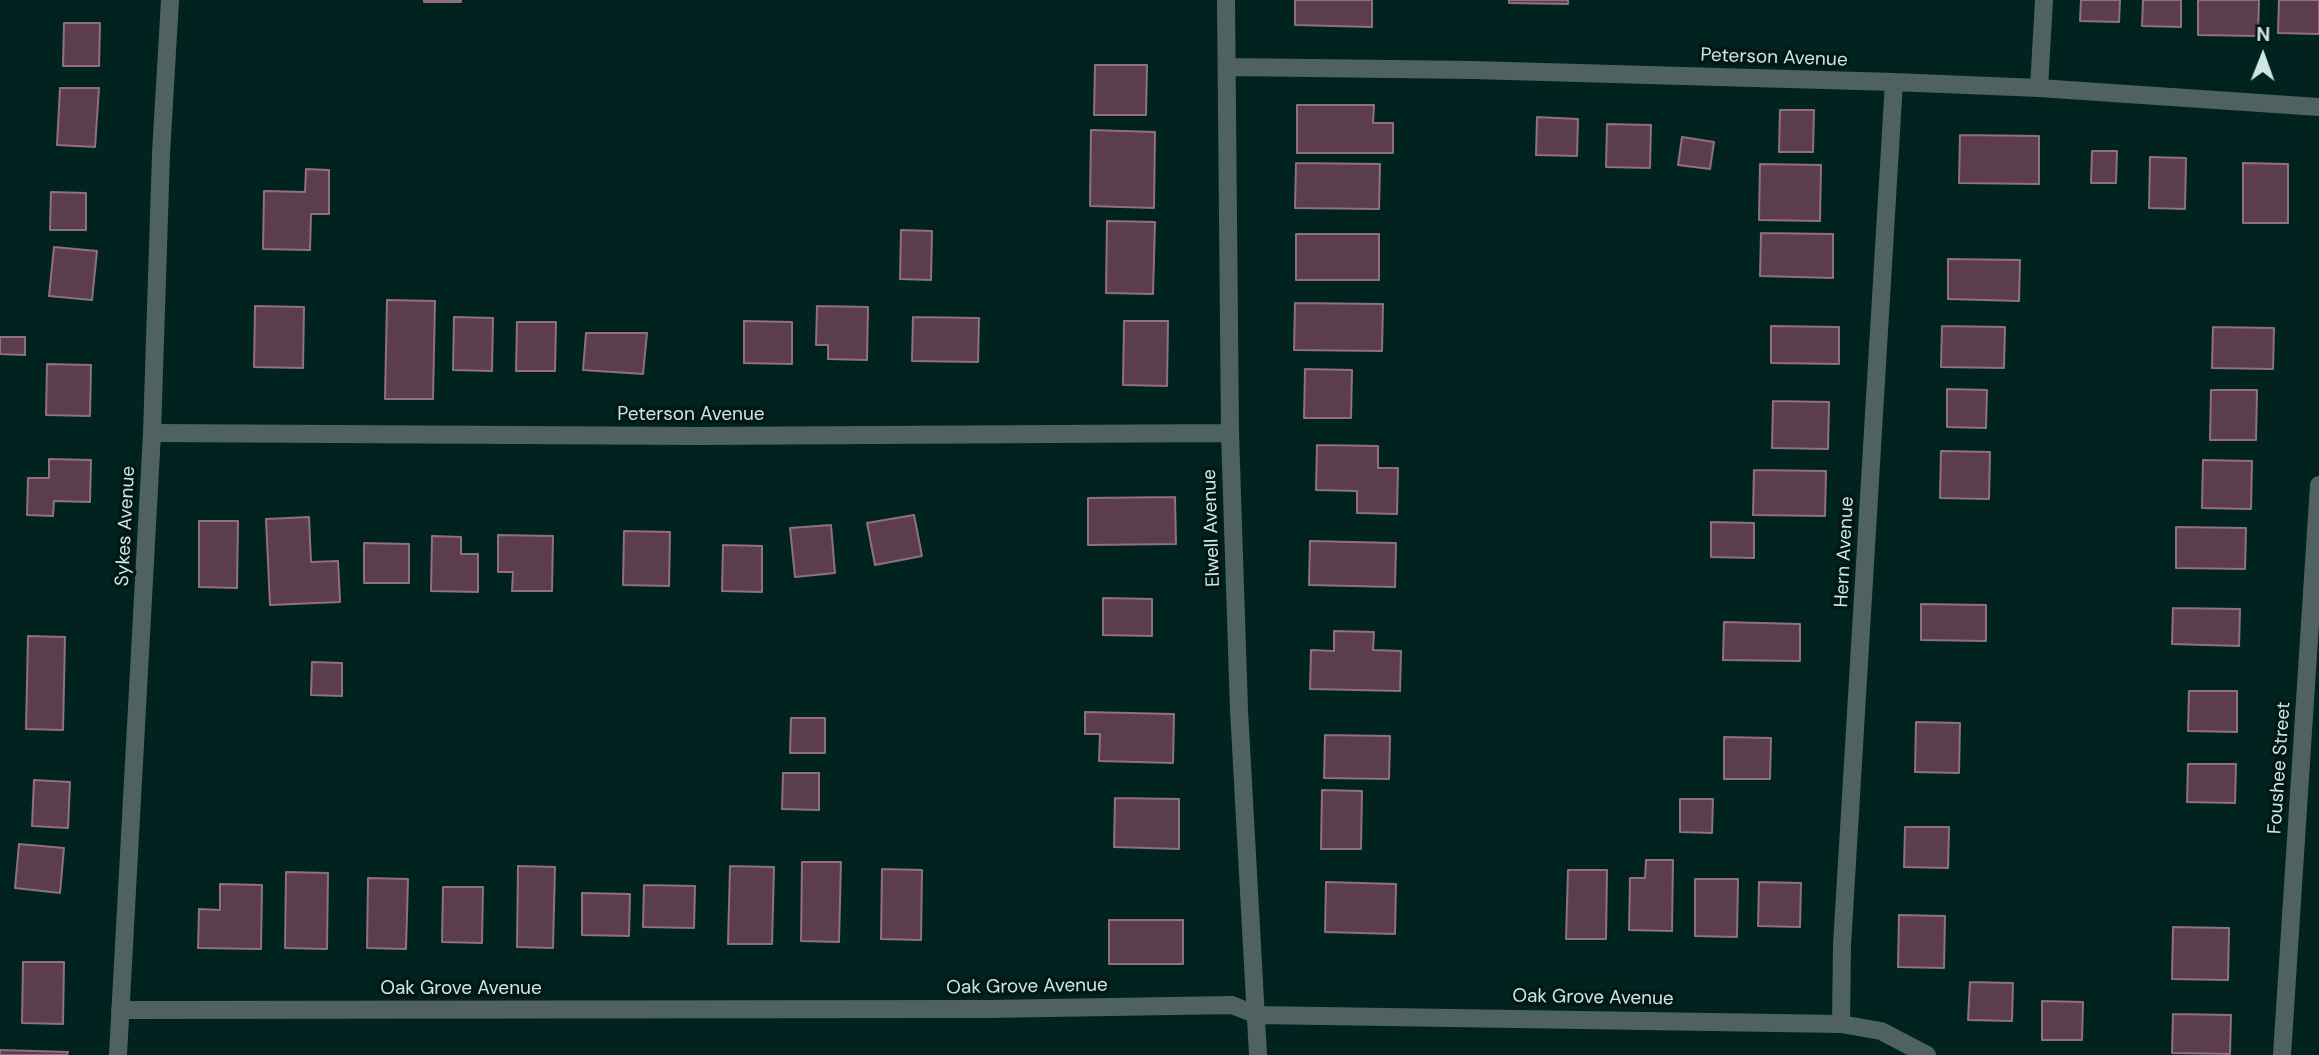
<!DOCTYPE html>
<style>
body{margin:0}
#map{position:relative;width:2319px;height:1055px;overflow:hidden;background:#012320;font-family:"DM Sans",sans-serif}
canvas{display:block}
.north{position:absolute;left:2228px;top:21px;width:70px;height:70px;-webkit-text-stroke:5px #021816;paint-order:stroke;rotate:1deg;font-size:19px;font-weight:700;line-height:28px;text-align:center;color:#d0e6e3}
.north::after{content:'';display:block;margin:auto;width:24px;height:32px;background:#d0e6e3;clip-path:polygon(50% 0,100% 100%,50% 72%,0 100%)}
</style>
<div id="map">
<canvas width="2319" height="1055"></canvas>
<div class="north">N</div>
</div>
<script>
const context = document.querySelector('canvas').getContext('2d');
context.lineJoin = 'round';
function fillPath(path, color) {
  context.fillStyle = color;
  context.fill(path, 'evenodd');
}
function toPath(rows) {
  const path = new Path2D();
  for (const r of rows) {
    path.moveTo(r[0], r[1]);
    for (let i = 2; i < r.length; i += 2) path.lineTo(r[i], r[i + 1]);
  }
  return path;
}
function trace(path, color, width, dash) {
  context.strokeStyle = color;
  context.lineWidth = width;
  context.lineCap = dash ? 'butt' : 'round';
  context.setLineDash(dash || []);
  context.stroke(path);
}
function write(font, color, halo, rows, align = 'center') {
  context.font = font + ' "DM Sans",sans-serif';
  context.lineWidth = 7;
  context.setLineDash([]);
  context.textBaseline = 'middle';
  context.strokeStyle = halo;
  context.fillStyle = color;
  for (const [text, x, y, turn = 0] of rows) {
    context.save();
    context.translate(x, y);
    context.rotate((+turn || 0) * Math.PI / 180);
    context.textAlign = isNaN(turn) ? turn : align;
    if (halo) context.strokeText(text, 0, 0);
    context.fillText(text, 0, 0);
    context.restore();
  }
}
const building = toPath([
 [424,0,461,0,461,2,424,2,424,0],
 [1295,0,1372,0,1372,27,1295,25,1295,0],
 [1509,0,1568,0,1568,4,1509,3,1509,0],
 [2081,0,2120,0,2119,22,2080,21,2081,0],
 [2143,0,2181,0,2181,27,2142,26,2143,0],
 [2198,0,2259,0,2258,36,2198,35,2198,0],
 [2279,0,2319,0,2319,34,2278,33,2279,0],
 [64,23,100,23,99,66,63,66,64,23],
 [1095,65,1147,65,1146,115,1094,115,1095,65],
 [60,88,99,88,95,147,57,145,60,88],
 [1297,105,1374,105,1373,123,1393,123,1393,153,1297,153,1297,105],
 [1780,110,1814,110,1813,152,1779,152,1780,110],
 [1537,117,1578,119,1577,156,1536,155,1537,117],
 [1607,124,1651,125,1650,168,1606,167,1607,124],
 [1091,130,1155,132,1154,208,1090,206,1091,130],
 [1960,135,2039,136,2039,184,1959,183,1960,135],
 [1682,137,1714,142,1710,169,1678,165,1682,137],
 [2092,151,2117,151,2116,183,2091,183,2092,151],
 [2150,157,2186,158,2185,209,2149,208,2150,157],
 [1296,163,1380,164,1379,209,1295,208,1296,163],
 [2243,163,2288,164,2288,223,2243,223,2243,163],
 [1760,164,1821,165,1820,221,1759,220,1760,164],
 [306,169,329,170,329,214,311,214,310,250,263,249,264,191,305,192,306,169],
 [51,192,86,193,86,230,50,230,51,192],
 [1107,221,1155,222,1153,294,1106,293,1107,221],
 [901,230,932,231,931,280,900,279,901,230],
 [1761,233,1833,234,1833,278,1760,276,1761,233],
 [1296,234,1379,234,1379,280,1296,280,1296,234],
 [54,247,97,251,92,300,49,296,54,247],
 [1948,259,2020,260,2019,301,1948,299,1948,259],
 [387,300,435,301,433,399,385,399,387,300],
 [1295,303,1383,304,1382,351,1294,350,1295,303],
 [255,306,304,307,303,368,254,367,255,306],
 [817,306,868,307,867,360,828,359,828,345,816,345,817,306],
 [454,317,493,318,492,371,453,370,454,317],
 [913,317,979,318,978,362,912,361,913,317],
 [744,321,792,322,792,364,744,363,744,321],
 [1124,321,1168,321,1167,386,1123,385,1124,321],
 [517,322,556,322,555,371,516,371,517,322],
 [1771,326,1839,327,1839,364,1771,363,1771,326],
 [1942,326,2005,327,2004,368,1941,367,1942,326],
 [2213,327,2274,328,2273,369,2212,368,2213,327],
 [586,333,647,333,643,374,583,370,586,333],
 [0,337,25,337,25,355,0,354,0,337],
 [47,364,91,365,90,416,46,415,47,364],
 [1305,369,1352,370,1351,418,1304,418,1305,369],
 [1947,389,1987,390,1986,428,1947,427,1947,389],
 [2211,390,2257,390,2256,440,2210,440,2211,390],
 [1773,401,1829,402,1828,449,1772,448,1773,401],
 [1317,445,1378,446,1378,468,1398,468,1397,514,1357,513,1357,491,1316,490,1317,445],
 [1941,451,1990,452,1989,499,1940,498,1941,451],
 [49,459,91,460,90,502,54,501,53,516,27,515,28,478,49,478,49,459],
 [2203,460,2252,461,2251,509,2202,508,2203,460],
 [1754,470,1826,471,1825,516,1753,515,1754,470],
 [1175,497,1176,544,1088,545,1088,498,1175,497],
 [914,515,922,556,875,565,867,523,914,515],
 [309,517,311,562,338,561,340,602,270,605,266,519,309,517],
 [199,521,238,521,237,588,199,587,199,521],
 [1711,522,1754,523,1754,558,1711,557,1711,522],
 [831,525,835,573,795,577,790,528,831,525],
 [2176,527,2246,528,2245,569,2176,568,2176,527],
 [624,531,670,532,669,586,623,585,624,531],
 [498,535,553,536,552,591,512,591,513,572,498,572,498,535],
 [432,536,461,537,461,554,478,554,478,592,431,591,432,536],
 [1310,541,1396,543,1395,587,1309,585,1310,541],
 [364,543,409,544,409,583,364,583,364,543],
 [723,545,762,546,762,592,722,591,723,545],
 [1103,598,1152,599,1152,636,1103,635,1103,598],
 [1921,604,1986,605,1986,641,1921,640,1921,604],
 [2173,608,2240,609,2239,646,2172,644,2173,608],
 [1724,622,1800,624,1800,661,1723,660,1724,622],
 [1334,631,1374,632,1373,650,1401,651,1400,691,1310,689,1311,650,1334,651,1334,631],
 [28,636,65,637,63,730,26,729,28,636],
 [312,662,342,663,342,696,311,695,312,662],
 [2189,691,2237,691,2237,732,2188,731,2189,691],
 [1085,712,1174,714,1173,763,1099,761,1100,734,1085,734,1085,712],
 [791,718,825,718,825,753,790,753,791,718],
 [1916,722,1960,723,1959,773,1915,772,1916,722],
 [1325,735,1390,736,1389,779,1324,778,1325,735],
 [1724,737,1771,738,1770,779,1724,779,1724,737],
 [2188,764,2236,764,2235,803,2187,802,2188,764],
 [783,773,819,773,819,810,782,809,783,773],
 [34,780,70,782,68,828,32,826,34,780],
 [1322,790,1362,791,1361,849,1321,849,1322,790],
 [1115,798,1179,799,1179,849,1114,847,1115,798],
 [1680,799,1713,799,1712,833,1680,832,1680,799],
 [1905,827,1949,827,1948,868,1904,867,1905,827],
 [19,844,64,848,60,893,15,888,19,844],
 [1646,860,1673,860,1672,931,1629,930,1630,878,1645,878,1646,860],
 [802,862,841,862,839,942,801,941,802,862],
 [518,866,555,867,553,948,517,947,518,866],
 [730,866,774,867,772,944,728,944,730,866],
 [882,869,922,870,921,940,881,939,882,869],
 [1568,870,1607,870,1606,939,1566,939,1568,870],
 [286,872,328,873,327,949,285,948,286,872],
 [368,878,408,879,406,949,367,948,368,878],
 [1695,879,1738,879,1737,937,1695,936,1695,879],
 [1326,882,1396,884,1395,934,1325,932,1326,882],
 [1759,882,1801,883,1800,927,1758,926,1759,882],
 [220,884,262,885,261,949,198,948,199,909,220,910,220,884],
 [644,885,695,886,694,928,643,927,644,885],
 [443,887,483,887,482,943,442,942,443,887],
 [582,893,630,894,629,936,582,935,582,893],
 [1899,915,1945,916,1944,968,1898,967,1899,915],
 [1109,920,1183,920,1183,964,1109,964,1109,920],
 [2173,927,2229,928,2228,980,2172,979,2173,927],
 [23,962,64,962,63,1024,22,1023,23,962],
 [1970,982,2013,983,2012,1021,1968,1020,1970,982],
 [2042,1001,2083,1002,2082,1040,2042,1040,2042,1001],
 [2173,1014,2231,1015,2230,1054,2172,1053,2173,1014],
 [0,1050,68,1052,67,1055,0,1055,0,1050]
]);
fillPath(building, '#5c3d4e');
trace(building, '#906f81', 2);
trace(toPath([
 [1226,0,1230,433,1239,710,1258,1055],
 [1227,67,1473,70,1894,82,2039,88,2319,107],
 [2039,88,2044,0],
 [152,433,697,436,1230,433],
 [120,1010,989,1009,1232,1005,1257,1015,1841,1024,1881,1031,1927,1055],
 [1841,1024,1842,945,1894,82],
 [2282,1055,2319,485]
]), '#506260', 18);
trace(toPath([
 [118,1055,152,433,161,154,170,0]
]), '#506260', 18);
write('19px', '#d0e6e3', '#021816', [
 ["Peterson Avenue",1774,58,2],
 ["Peterson Avenue",691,415],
 ["Sykes Avenue",126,526,-87],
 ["Elwell Avenue",1212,528,-92],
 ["Hern Avenue",1845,552,-87],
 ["Foushee Street",2280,768,-86],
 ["Oak Grove Avenue",1027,987,-1],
 ["Oak Grove Avenue",461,989],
 ["Oak Grove Avenue",1593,998,1]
]);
</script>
